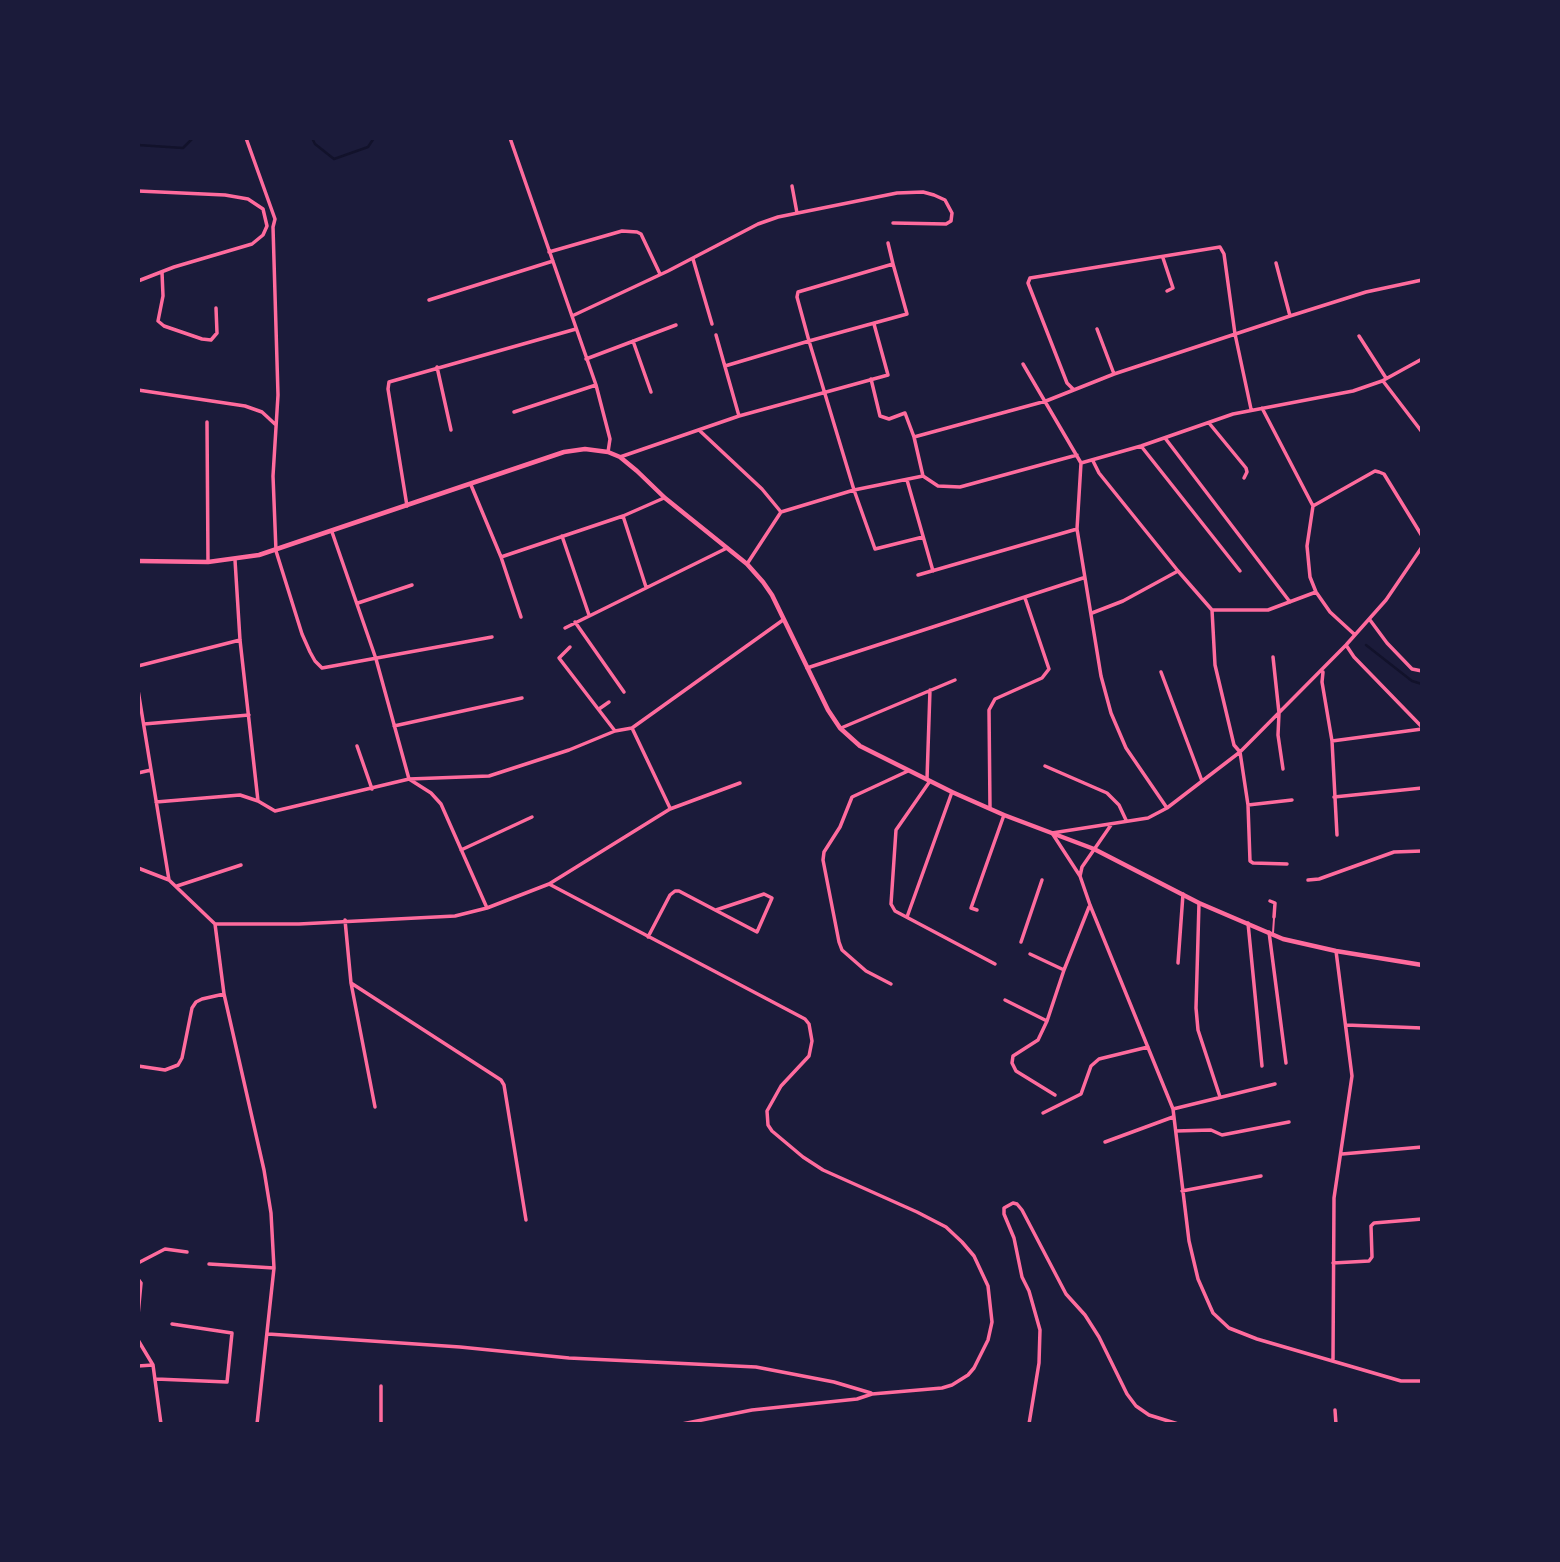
<!DOCTYPE html>
<style>
body{margin:0}
#map{position:relative;width:1560px;height:1562px;overflow:hidden;background:#1b1b3a;font-family:"Roboto Serif",serif}
canvas{display:block}
.frame{position:absolute;inset:0;border:140px solid #1b1b3a;pointer-events:none}
</style>
<div id="map">
<canvas width="1560" height="1562"></canvas>
<div class="frame"></div>
</div>
<script>
const context = document.querySelector('canvas').getContext('2d');
context.lineJoin = 'round';
function toPath(rows) {
  const path = new Path2D();
  for (const r of rows) {
    path.moveTo(r[0], r[1]);
    for (let i = 2; i < r.length; i += 2) path.lineTo(r[i], r[i + 1]);
  }
  return path;
}
function trace(path, color, width, dash) {
  context.strokeStyle = color;
  context.lineWidth = width;
  context.lineCap = dash ? 'butt' : 'round';
  context.setLineDash(dash || []);
  context.stroke(path);
}
trace(toPath([
 [312,138,315,144,334,159,368,147,374,138],
 [138,145,183,148,193,138],
 [1366,645,1412,681,1422,684]
]), '#12122b', 2.5);
trace(toPath([
 [1273,933,1274,918]
]), '#ff6b9d', 2);
trace(toPath([
 [246,138,275,219,273,227,278,395,273,476,276,551,302,634,310,652,315,661,322,668,492,637],
 [510,138,596,385,610,439,608,452],
 [792,186,797,213],
 [138,191,225,195,248,199,263,209,267,226,263,235,252,244,174,267,138,281],
 [888,243,893,264],
 [549,252,622,231,637,232,641,234,660,274],
 [1163,258,1173,288,1167,291],
 [693,259,712,324],
 [1276,263,1290,316],
 [162,272,163,296,158,321,164,326,202,339,211,340,217,333,216,308],
 [429,300,553,261],
 [572,316,668,271,758,224,778,217,897,193,923,192,934,195,945,200,952,213,951,221,946,224,893,223],
 [1097,329,1114,374],
 [716,335,739,416],
 [1359,336,1386,378],
 [633,341,651,392],
 [586,359,676,325],
 [1023,364,1081,463,1077,529,1101,676,1111,713,1126,748,1167,808],
 [725,366,809,341,907,314,893,264,798,292,797,297,809,341,854,490,875,549,923,537],
 [437,367,451,430],
 [871,379,880,416,889,419,905,413,914,437,923,476],
 [1383,381,1422,432],
 [138,390,245,406,262,412,276,425],
 [1074,390,1067,383,1028,283,1030,278,1220,247,1224,254,1235,334,1251,409],
 [1262,408,1313,506,1307,546,1310,577,1316,592,1330,612,1354,634],
 [514,412,596,385],
 [207,422,208,562],
 [1209,423,1246,468,1247,472,1244,478],
 [699,430,762,489,781,512],
 [914,437,1046,401,1114,374,1290,316,1366,292,1422,280],
 [1165,438,1290,602],
 [1141,446,1240,571],
 [620,457,739,416,888,375,874,324],
 [1093,461,1099,473,1178,571,1212,610,1215,665,1234,745,1240,752,1248,805,1250,861,1253,863,1287,864],
 [1081,463,1141,446,1233,414,1353,391,1382,381,1422,359],
 [907,480,933,571],
 [471,485,501,557,521,617],
 [407,506,388,389,389,382,576,329],
 [1313,506,1375,471,1379,472,1384,474,1422,536],
 [623,516,646,587],
 [332,532,376,659,409,779,431,793,441,804,487,908],
 [562,536,589,615],
 [1422,547,1386,600,1346,645,1240,752,1167,808,1148,818,1052,833,1080,876,1090,905,1173,1109,1189,1241,1198,1279,1213,1313,1229,1328,1257,1339,1401,1381,1422,1381],
 [501,557,623,516,664,498],
 [235,560,240,640,258,801],
 [747,564,781,512,854,490,923,476,938,486,960,487,1077,455],
 [918,575,1077,529],
 [358,603,412,585],
 [1212,610,1268,610,1316,592],
 [1092,613,1123,601,1178,571],
 [1370,620,1387,643,1412,669,1422,671],
 [575,622,624,692],
 [565,628,727,548],
 [1346,645,1354,657,1422,727],
 [570,647,559,658,615,731],
 [1273,657,1279,713,1278,735,1283,769],
 [138,666,240,640],
 [807,668,1083,578],
 [1161,672,1202,781],
 [1323,672,1322,682,1332,741,1337,835],
 [138,690,169,880],
 [599,709,609,702],
 [144,724,249,715],
 [394,726,522,698],
 [632,728,670,808],
 [841,728,955,680],
 [1332,741,1422,729],
 [357,746,372,789],
 [1045,766,1107,793,1119,805,1126,820],
 [138,773,151,770],
 [927,779,930,690],
 [930,781,896,830,891,904,895,911,995,964],
 [1334,797,1422,788],
 [156,802,240,795,258,801,275,811,409,779,489,776,569,750,615,731,632,728,783,620],
 [1248,805,1292,800],
 [990,808,989,710,995,699,1042,678,1049,669,1025,598],
 [461,850,532,817],
 [138,868,169,880,215,924,224,994,264,1170,271,1213,274,1268,257,1424],
 [1080,876,1082,867,1111,825],
 [1308,880,1319,879,1394,852,1422,851],
 [549,884,670,809,740,783],
 [177,886,241,865],
 [1270,901,1275,903,1274,917],
 [1199,903,1196,1008,1198,1030,1220,1097],
 [977,910,971,908,1004,815],
 [907,917,952,792],
 [345,920,351,983,375,1107],
 [1248,923,1262,1066],
 [215,924,299,924,455,916,487,908,549,884,805,1019,809,1024,812,1041,809,1056,781,1086,767,1111,768,1125,772,1131,803,1157,823,1170,917,1212,946,1227,962,1242,974,1256,988,1286,992,1322,988,1340,974,1368,968,1375,952,1385,942,1388,872,1394,857,1399,752,1410,682,1424],
 [1269,932,1286,1063],
 [648,937,670,895,675,891,679,891,757,932,772,898,764,894,716,910],
 [1021,942,1042,880],
 [1030,954,1064,970],
 [1178,963,1183,894],
 [351,983,501,1080,504,1085,526,1220],
 [891,984,866,971,842,950,839,942,823,860,824,852,840,827,852,797,908,771],
 [1005,1000,1047,1021],
 [1346,1025,1422,1028],
 [138,1066,165,1070,178,1065,182,1058,192,1008,196,1002,202,999,224,994],
 [1055,1095,1016,1071,1012,1063,1013,1056,1038,1040,1047,1021,1064,970,1089,907],
 [1173,1109,1275,1084],
 [1043,1113,1081,1094,1091,1066,1099,1059,1148,1047],
 [1176,1131,1211,1130,1222,1135,1289,1122],
 [1105,1142,1173,1117],
 [1342,1154,1422,1147],
 [1182,1191,1261,1176],
 [138,1263,165,1249,187,1252],
 [1333,1263,1369,1261,1372,1257,1371,1226,1374,1223,1422,1219],
 [209,1264,274,1268],
 [138,1279,141,1283,138,1315],
 [268,1334,460,1347,569,1358,756,1367,834,1382,871,1393],
 [138,1340,153,1365,161,1424],
 [1333,1359,1334,1198,1352,1076,1336,951],
 [138,1366,153,1365],
 [156,1379,227,1382,232,1333,172,1324],
 [1335,1410,1336,1424],
 [381,1424,381,1386],
 [1029,1424,1039,1363,1040,1330,1029,1291,1022,1277,1014,1238,1004,1214,1004,1208,1013,1203,1017,1204,1022,1210,1066,1294,1085,1315,1099,1337,1127,1394,1136,1406,1149,1415,1178,1424]
]), '#ff6b9d', 3.5);
trace(toPath([
 [138,561,208,562,259,555,564,452,585,449,608,452,620,457,637,471,665,498,747,564,763,582,772,595,828,710,840,728,860,746,952,792,1004,815,1094,849,1199,903,1283,939,1336,951,1422,965]
]), '#ff6b9d', 4.5);
</script>
